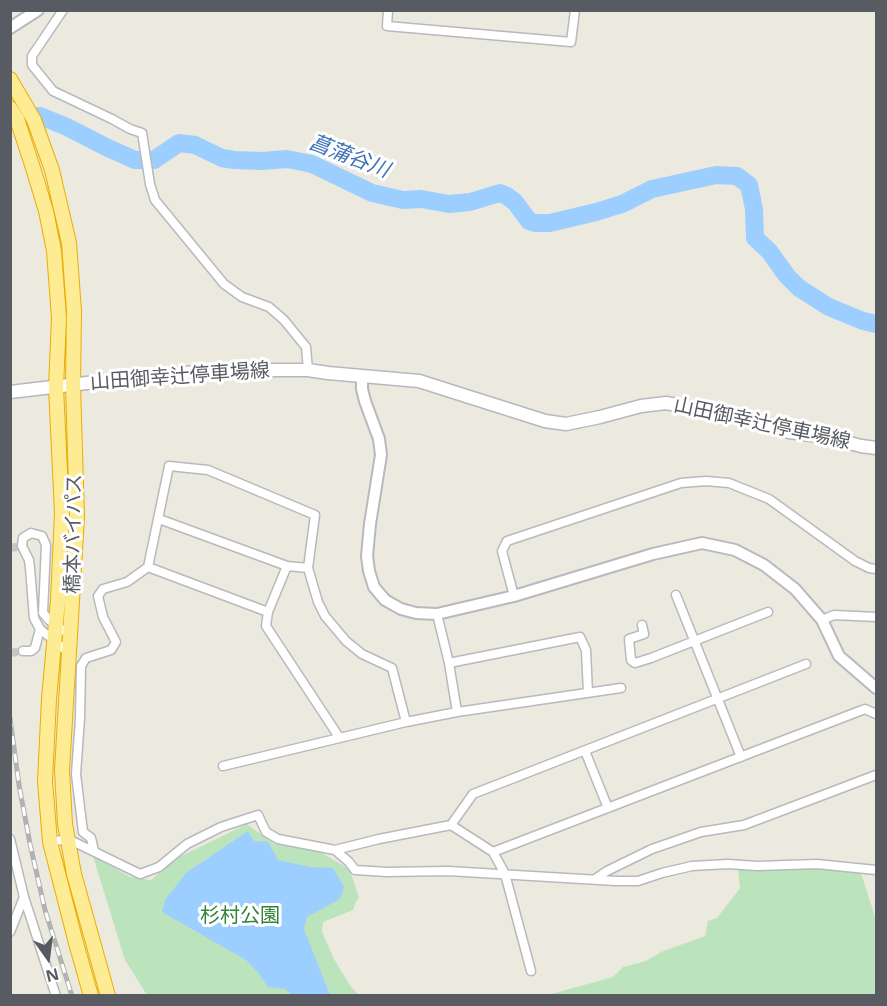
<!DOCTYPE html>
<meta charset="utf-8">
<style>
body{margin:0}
#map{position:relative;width:887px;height:1006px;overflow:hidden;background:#ece9df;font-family:"Noto Sans",sans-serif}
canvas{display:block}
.frame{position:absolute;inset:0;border:12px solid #585b61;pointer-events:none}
.north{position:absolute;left:18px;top:928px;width:60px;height:60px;-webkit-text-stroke:4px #fff;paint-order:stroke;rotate:166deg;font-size:16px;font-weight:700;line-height:24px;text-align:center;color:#585b61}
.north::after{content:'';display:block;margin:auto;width:21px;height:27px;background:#585b61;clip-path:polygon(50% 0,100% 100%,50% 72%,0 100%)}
</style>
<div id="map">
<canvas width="887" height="1006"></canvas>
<div class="frame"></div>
<div class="north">N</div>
</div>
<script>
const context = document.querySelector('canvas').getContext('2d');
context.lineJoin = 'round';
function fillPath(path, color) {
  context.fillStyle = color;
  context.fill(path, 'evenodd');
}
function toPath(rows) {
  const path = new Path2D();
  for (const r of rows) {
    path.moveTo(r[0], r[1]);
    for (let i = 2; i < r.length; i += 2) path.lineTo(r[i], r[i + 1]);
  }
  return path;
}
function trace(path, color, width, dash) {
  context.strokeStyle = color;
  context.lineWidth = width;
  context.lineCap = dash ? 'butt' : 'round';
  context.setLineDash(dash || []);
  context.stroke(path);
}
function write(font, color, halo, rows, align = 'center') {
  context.font = font + ' "Noto Sans","Noto Sans JP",sans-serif';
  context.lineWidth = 6;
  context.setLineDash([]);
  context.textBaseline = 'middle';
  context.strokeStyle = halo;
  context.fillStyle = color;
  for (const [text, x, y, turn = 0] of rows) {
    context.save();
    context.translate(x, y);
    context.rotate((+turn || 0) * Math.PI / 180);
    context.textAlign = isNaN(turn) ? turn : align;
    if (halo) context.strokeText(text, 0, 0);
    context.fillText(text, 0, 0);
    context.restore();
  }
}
fillPath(toPath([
 [247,824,274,844,306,848,320,852,341,864,350,870,359,898,356,902,353,910,323,922,322,932,334,959,351,987,359,995,147,995,125,960,93,856,130,877,151,880,175,859],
 [738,869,828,869,861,873,876,920,876,995,544,996,613,977,623,967,646,961,661,952,705,936,708,921,717,918,740,888]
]), '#bbe4bd');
fillPath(toPath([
 [248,831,254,841,268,842,278,860,310,867,333,868,344,887,340,899,307,917,304,929,330,995,292,995,285,989,268,987,256,970,246,960,162,912,165,900,186,873]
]), '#9ccfff');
trace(toPath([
 [10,116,40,116,67,127,108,148,135,160,154,160,179,143,195,145,222,158,234,160,262,161,287,159,312,164,372,193,403,200,421,199,449,204,470,202,500,193,507,196,515,202,529,221,535,223,550,223,596,212,622,204,652,189,716,175,737,176,749,185,754,209,755,238,769,251,787,276,799,288,829,307,863,321,876,324]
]), '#9ccfff', 18);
trace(toPath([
 [10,548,22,546],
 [10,653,23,651]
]), '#c7c6c0', 8, [8, 4]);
const minor = toPath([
 [63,10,32,56,32,65,53,91,112,119,130,129,142,133,150,184,155,200,224,284,242,297,269,307,284,320,306,347,308,370],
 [388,10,387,26,571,42,575,10],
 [159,519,287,566,308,568],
 [287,566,268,612,266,626,339,737],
 [148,567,268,612],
 [676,595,741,757],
 [514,596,502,551,507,541,681,483,706,481,729,483,769,499,855,561,869,568,876,569],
 [437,614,449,663,457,712],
 [822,620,834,615,876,617],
 [642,625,644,634,629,639,631,660,635,663,651,658,768,612],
 [23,651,31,651,35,648,40,629],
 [69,653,40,629,34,618,30,568,29,560,22,546,23,538,31,533,42,536,46,545,43,613,50,621,70,635],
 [449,663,580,637,586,650,588,693],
 [585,751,608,808],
 [223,766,406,722,457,712,621,688],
 [451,825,493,852,505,874,531,971],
 [10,839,24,897,56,996],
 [50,842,68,839,140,874,159,867,187,844,221,827,258,815,266,832,278,839,335,850,379,839,451,825,473,794,806,664],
 [335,850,349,862,355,870,387,872,448,871,616,881,638,881,662,873,692,866,728,864,757,866,817,864,876,870],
 [94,851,91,838,83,832,76,774,80,718,81,666,86,658,111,650,116,642,103,617,98,596,103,589,127,582,148,567,169,466,208,470,315,515,308,568,318,602,325,616,346,641,362,654,392,668,406,722],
 [493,852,865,709,876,714],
 [595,879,607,871,652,849,701,832,744,825,876,775],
 [10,932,24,897]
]);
const tertiary = toPath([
 [10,28,38,10],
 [362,376,362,389,365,401,379,439,381,455,370,524,367,556,369,571,374,587,385,600,401,609,416,613,437,614,514,596,653,554,702,543,735,550,764,565,795,589,822,620,839,656,876,688]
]);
const secondary = toPath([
 [10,392,155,375,228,370,308,370,328,373,419,381,545,421,566,424,600,417,641,406,666,403,751,418,789,432,827,437,861,446,876,448]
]);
const trunk = toPath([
 [10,79,34,120,52,170,69,243,74,311,73,385,77,517,62,770,65,824,74,874,108,996],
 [10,108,17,119,33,168,46,211,54,251,59,318,56,387,62,513,58,600,49,699,45,781,50,842,76,943,91,996]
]);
trace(minor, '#b7b9bf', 11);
trace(tertiary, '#b7b9bf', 14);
trace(secondary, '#b5b8bf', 15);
trace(trunk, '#eaad01', 16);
trace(minor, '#fff', 8);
trace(tertiary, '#fff', 10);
trace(secondary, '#fff', 12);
trace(trunk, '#feec94', 14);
const rail = toPath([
 [10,718,19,785,30,844,45,910,72,996]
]);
trace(rail, '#b1b2b2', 5);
trace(rail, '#fff', 3, [9]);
write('20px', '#585b61', '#fff', [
 ["山田御幸辻停車場線",180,377,-4],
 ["山田御幸辻停車場線",762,424,12],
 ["橋本バイパス",74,534,-89]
]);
write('20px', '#34833c', '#fff', [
 ["杉村公園",240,916]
]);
write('italic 21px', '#3e73b8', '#fff', [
 ["菖蒲谷川",349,157,21]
]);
</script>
